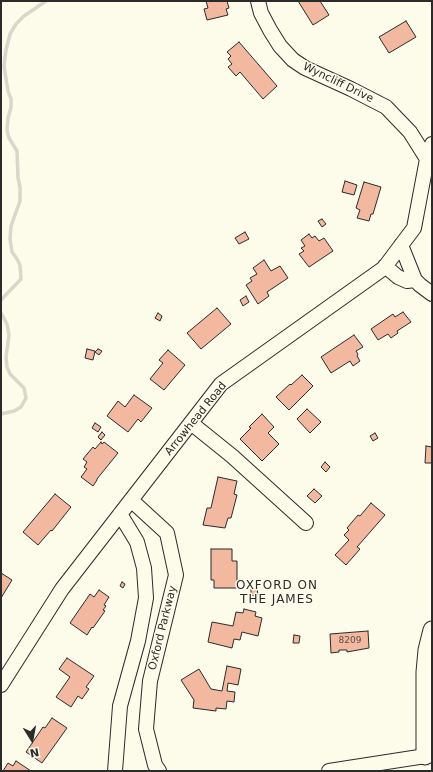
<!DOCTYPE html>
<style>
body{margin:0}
#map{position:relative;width:433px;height:772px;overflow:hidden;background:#fdfbea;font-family:"DejaVu Sans",sans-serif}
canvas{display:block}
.frame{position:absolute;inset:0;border:2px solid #2b2b2b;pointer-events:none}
.north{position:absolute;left:12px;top:720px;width:40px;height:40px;-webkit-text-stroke:3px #fdfbea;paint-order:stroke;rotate:169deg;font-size:11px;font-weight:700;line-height:16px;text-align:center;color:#2b2b2b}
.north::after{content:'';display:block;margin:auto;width:14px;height:18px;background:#2b2b2b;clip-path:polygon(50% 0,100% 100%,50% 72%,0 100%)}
</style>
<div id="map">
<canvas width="433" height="772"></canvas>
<div class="frame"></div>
<div class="north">N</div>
</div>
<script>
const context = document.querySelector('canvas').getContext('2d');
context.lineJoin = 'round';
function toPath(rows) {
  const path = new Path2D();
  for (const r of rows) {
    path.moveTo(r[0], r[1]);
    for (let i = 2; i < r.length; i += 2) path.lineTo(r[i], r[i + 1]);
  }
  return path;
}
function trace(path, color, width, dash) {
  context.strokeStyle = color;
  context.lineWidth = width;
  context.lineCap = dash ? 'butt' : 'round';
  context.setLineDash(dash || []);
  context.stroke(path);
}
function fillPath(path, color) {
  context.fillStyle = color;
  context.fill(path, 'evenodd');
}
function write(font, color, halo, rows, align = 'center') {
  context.font = font + ' "DejaVu Sans",sans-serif';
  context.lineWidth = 3;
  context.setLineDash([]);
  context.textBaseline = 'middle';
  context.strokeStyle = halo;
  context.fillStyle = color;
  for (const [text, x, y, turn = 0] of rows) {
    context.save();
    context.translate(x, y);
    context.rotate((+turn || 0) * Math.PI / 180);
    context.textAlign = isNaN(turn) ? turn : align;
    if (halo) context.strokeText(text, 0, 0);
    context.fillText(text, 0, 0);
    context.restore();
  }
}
trace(toPath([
 [1,300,21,279,20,265,17,259,12,252,10,239,11,226,20,201,20,187,18,178,17,151,9,138,7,130,8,118,11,107,11,99,8,91,4,66,6,50,10,34,16,24,24,16,46,1],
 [1,313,7,324,9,335,6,357,7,367,10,374,24,388,26,398,21,407,14,411,1,414]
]), '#d8d7c9', 3.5);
const building = toPath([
 [206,1,227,1,229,8,226,9,228,15,207,20,204,9,208,8,206,1],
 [298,1,320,1,329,15,313,25,298,1],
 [406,21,416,37,389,53,379,37,406,21],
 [239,42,277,86,263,99,240,72,236,76,228,67,232,64,228,59,231,56,227,52,239,42],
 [345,181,357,185,354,195,342,192,345,181],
 [364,182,381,187,373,214,371,214,369,221,357,218,360,210,356,208,364,182],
 [322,219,326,224,322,227,318,221,322,219],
 [245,232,249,239,239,244,235,238,245,232],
 [309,234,312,238,315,236,319,241,324,238,333,251,309,267,299,254,304,251,301,248,305,246,301,240,309,234],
 [264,260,271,271,280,266,288,278,267,292,269,296,258,304,246,285,252,281,250,278,257,274,253,268,264,260],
 [246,296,249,302,243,306,240,300,246,296],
 [217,308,231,324,201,349,187,333,217,308],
 [403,312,411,322,397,331,398,333,391,338,388,334,378,340,371,329,393,314,395,317,403,312],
 [158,313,162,316,160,321,155,318,158,313],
 [354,335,363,347,356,351,358,354,357,356,360,361,353,366,350,361,331,373,321,357,354,335],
 [87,349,95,351,93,360,85,358,87,349],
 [98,349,102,351,99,355,95,352,98,349],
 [168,350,185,365,164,390,150,379,163,363,159,360,168,350],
 [302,375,313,386,289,410,276,397,290,384,291,385,302,375],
 [134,395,152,408,141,422,138,419,128,432,107,416,118,401,125,407,134,395],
 [307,409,321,422,310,433,297,419,307,409],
 [262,414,274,427,268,433,279,444,262,461,240,439,251,428,249,427,262,414],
 [95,423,101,427,98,432,92,428,95,423],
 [102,432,105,435,101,440,98,437,102,432],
 [375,433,378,438,373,441,370,436,375,433],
 [101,442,102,444,104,442,118,453,97,479,97,480,93,486,81,477,87,469,84,467,87,462,83,459,93,447,95,449,101,442],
 [426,446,432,447,432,463,425,463,426,446],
 [325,462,330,467,326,472,321,467,325,462],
 [218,477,237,481,234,494,237,495,231,518,228,518,225,528,203,525,207,508,211,508,218,477],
 [314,489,322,496,315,503,307,496,314,489],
 [55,494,71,507,52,531,51,530,38,545,23,532,55,494],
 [371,503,385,515,357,547,360,549,346,565,335,555,349,540,344,535,349,530,347,528,358,515,360,516,371,503],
 [211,549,232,549,232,561,237,561,237,588,214,588,214,580,211,580,211,549],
 [1,573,12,580,1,598,1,573],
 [122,582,125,584,123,588,120,586,122,582],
 [257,588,258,595,251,596,251,589,257,588],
 [99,590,109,597,104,605,106,606,103,610,105,611,93,628,92,627,87,635,70,623,90,594,94,597,99,590],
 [244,609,256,612,255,616,262,618,258,636,242,632,240,640,234,639,232,648,208,642,212,622,233,626,236,612,243,613,244,609],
 [368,631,369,648,347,652,347,650,339,650,339,652,331,653,330,634,368,631],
 [294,635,300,636,299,643,293,643,294,635],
 [67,658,94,676,86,687,89,689,82,699,78,696,71,707,56,697,70,677,59,669,67,658],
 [227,666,241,669,238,685,228,683,227,691,235,692,234,702,227,701,226,709,216,708,216,711,193,708,194,700,181,680,199,669,211,689,222,691,227,666],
 [52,718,67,728,42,763,26,752,43,727,45,728,52,718],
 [16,761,31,771,3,771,8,763,13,766,16,761]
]);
fillPath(building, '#f2b8a0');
trace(building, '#2b2b2b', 1);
const minor = toPath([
 [258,1,261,13,270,30,280,46,293,60,305,68,351,89,386,107,410,132,427,159],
 [401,245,415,280,420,285,432,294],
 [385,266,398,277,407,281,415,280],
 [191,423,232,456,306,523],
 [131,500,167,533,176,575,150,681,146,729,155,765,159,771],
 [1,685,62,589,221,384,384,268,414,228,427,159,432,144],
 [115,771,120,706,138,641,146,598,144,568,137,542,120,514],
 [329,771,432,755]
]);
const major = toPath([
 [425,756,425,672,427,650,432,630]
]);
trace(minor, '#2b2b2b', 16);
trace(major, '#2b2b2b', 19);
trace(minor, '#fdfbea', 14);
trace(major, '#fdfbea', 17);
write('9px', '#5d4e48', null, [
 ["8209",350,641]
]);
write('11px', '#2b2b2b', '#fdfbea', [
 ["Wyncliff Drive",338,83,26],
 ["Arrowhead Road",196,419,-51],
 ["Oxford Parkway",163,628,-76]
]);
context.letterSpacing = '1px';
write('12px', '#2b2b2b', '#fdfbea', [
 ["OXFORD ON",277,586],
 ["THE JAMES",277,600]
]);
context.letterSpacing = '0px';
</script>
